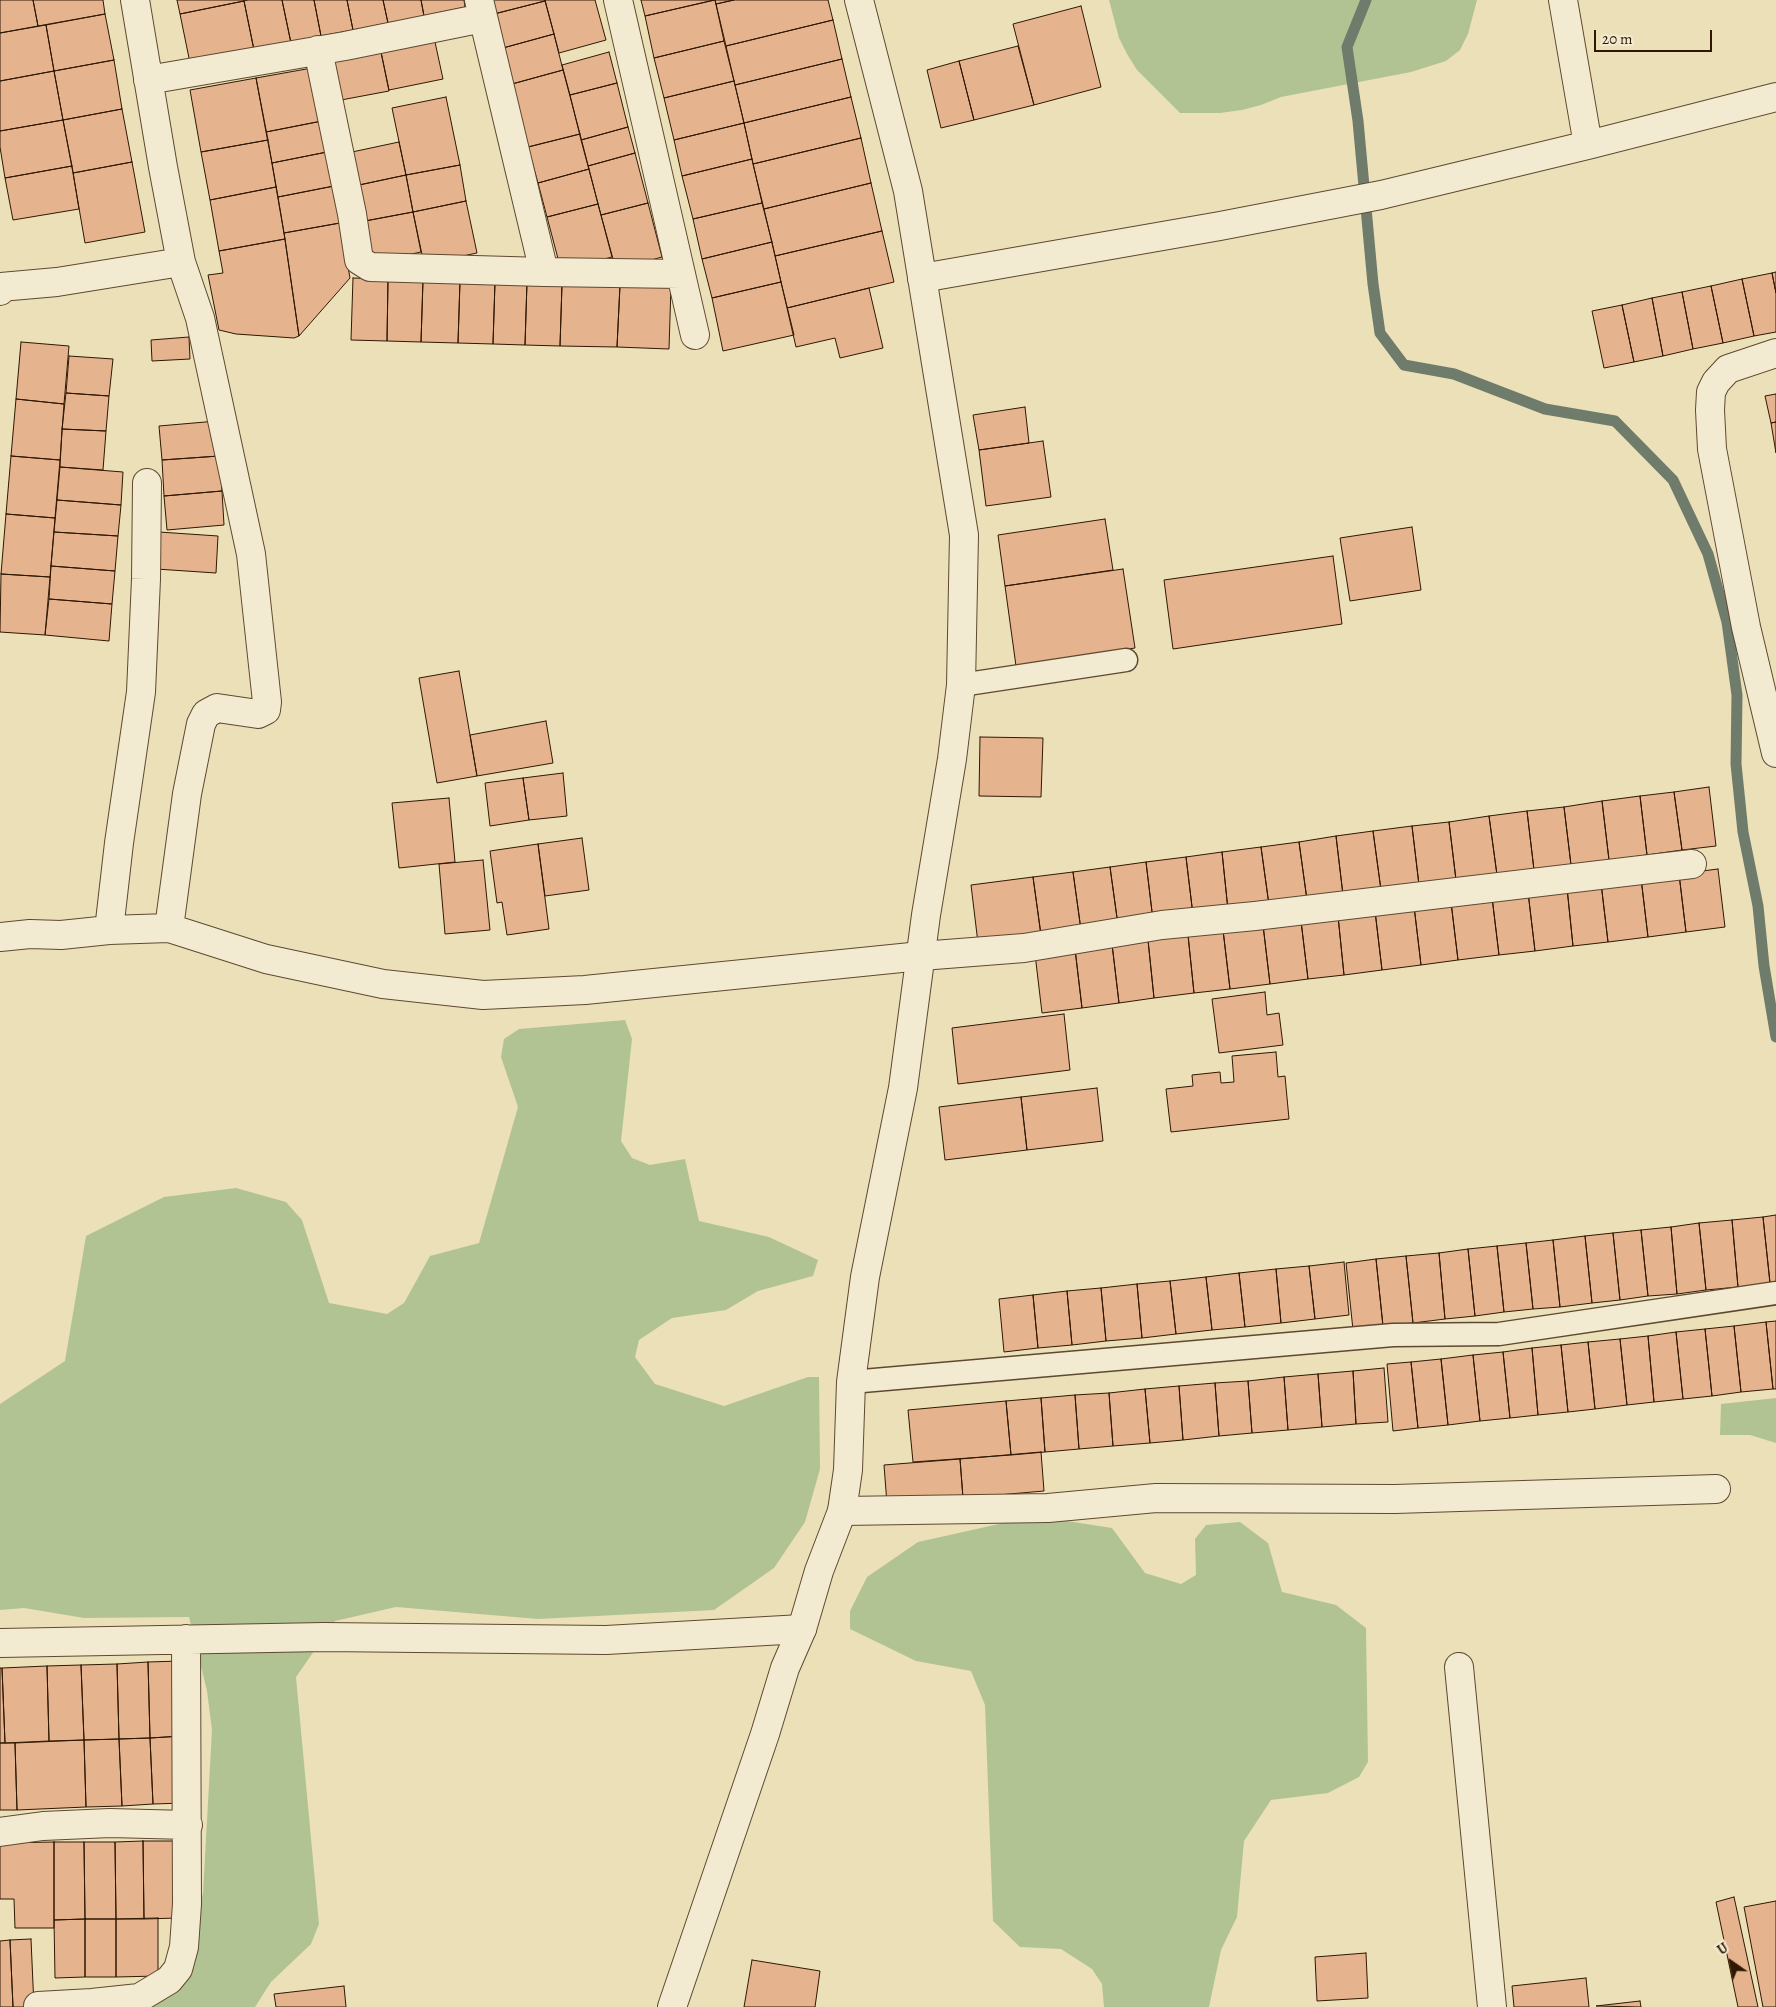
<!DOCTYPE html>
<style>
body{margin:0}
#map{position:relative;width:1776px;height:2007px;overflow:hidden;background:#ece0b8;font-family:Alegreya,serif}
canvas{display:block}
.north{position:absolute;left:1706px;top:1937px;width:50px;height:50px;-webkit-text-stroke:4px #f3ebd1;paint-order:stroke;rotate:327deg;font-size:14px;font-weight:700;line-height:20px;text-align:center;color:#2f1702}
.north::after{content:'';display:block;margin:auto;width:18px;height:22px;background:#2f1702;clip-path:polygon(50% 0,100% 100%,50% 72%,0 100%)}
.scale{position:absolute;left:1594px;top:30px;width:118px;height:22px;box-sizing:border-box;border:2px solid #2f1702;border-top:0;padding-left:6px;font-size:15px;line-height:18px;white-space:nowrap;color:#2f1702;-webkit-text-stroke:4px #f3ebd1;paint-order:stroke}
</style>
<div id="map">
<canvas width="1776" height="2007"></canvas>
<div class="north">U</div>
<div class="scale">20 m</div>
</div>
<script>
const context = document.querySelector('canvas').getContext('2d');
context.lineJoin = 'round';
function fillPath(path, color) {
  context.fillStyle = color;
  context.fill(path, 'evenodd');
}
function toPath(rows) {
  const path = new Path2D();
  for (const r of rows) {
    path.moveTo(r[0], r[1]);
    for (let i = 2; i < r.length; i += 2) path.lineTo(r[i], r[i + 1]);
  }
  return path;
}
function trace(path, color, width, dash) {
  context.strokeStyle = color;
  context.lineWidth = width;
  context.lineCap = dash ? 'butt' : 'round';
  context.setLineDash(dash || []);
  context.stroke(path);
}
fillPath(toPath([
 [1109,0,1477,0,1468,34,1460,50,1446,61,1411,72,1281,97,1261,105,1242,110,1220,113,1180,113,1137,70,1127,54,1119,38],
 [625,1020,632,1039,621,1141,632,1158,650,1165,685,1159,699,1221,769,1237,818,1260,813,1276,758,1291,726,1310,672,1318,639,1340,635,1357,655,1384,724,1406,808,1377,819,1377,820,1469,805,1522,774,1568,714,1610,538,1619,396,1607,335,1621,296,1677,319,1924,311,1944,271,1982,255,2007,149,2007,184,1977,203,1893,212,1730,207,1691,189,1617,84,1618,24,1608,0,1610,0,1404,65,1361,86,1236,164,1197,236,1188,286,1202,302,1220,329,1303,387,1314,404,1303,430,1256,479,1243,518,1107,501,1057,504,1039,519,1029],
 [1776,1398,1776,1443,1750,1435,1720,1435,1721,1404],
 [1035,1516,1112,1528,1145,1573,1181,1584,1196,1575,1195,1539,1206,1525,1240,1522,1268,1543,1282,1592,1336,1605,1366,1628,1368,1762,1359,1777,1328,1793,1271,1800,1244,1841,1237,1917,1221,1950,1209,2007,1104,2007,1102,1984,1092,1969,1061,1949,1020,1947,993,1921,985,1705,971,1671,916,1661,850,1629,850,1611,867,1577,918,1542]
]), '#b2c393');
trace(toPath([
 [1366,0,1347,47,1358,121,1373,284,1380,333,1404,365,1454,374,1545,409,1615,421,1673,480,1708,554,1727,622,1737,695,1736,764,1743,832,1758,906,1764,966,1776,1037]
]), '#6f7b6b', 11);
const building = toPath([
 [0,0,33,0,38,26,0,33,0,0],
 [33,0,103,0,105,14,38,26,33,0],
 [177,0,244,0,244,1,180,14,177,0],
 [248,0,282,0,291,43,254,50,244,1,248,0],
 [282,0,314,0,321,36,291,43,282,0],
 [314,0,347,0,353,30,321,36,314,0],
 [347,0,383,0,388,23,353,30,347,0],
 [383,0,421,0,424,16,388,23,383,0],
 [421,0,464,0,465,7,424,16,421,0],
 [490,0,545,0,545,1,494,14,490,0],
 [545,0,595,0,606,40,559,53,545,0],
 [641,0,714,0,645,16,641,0],
 [715,0,734,0,716,4,715,0],
 [715,0,724,41,654,58,645,16,715,0],
 [734,0,828,0,833,20,726,46,716,4,734,0],
 [244,1,254,50,190,63,180,14,244,1],
 [545,1,554,34,503,48,494,14,545,1],
 [1081,6,1101,87,1034,105,1013,24,1081,6],
 [105,14,114,60,54,71,46,25,105,14],
 [833,20,842,59,735,85,726,46,833,20],
 [46,25,54,71,0,81,0,33,46,25],
 [554,34,563,70,512,84,503,48,554,34],
 [724,41,734,81,664,98,654,58,724,41],
 [435,42,443,79,389,90,381,52,435,42],
 [1018,46,1034,105,974,120,959,61,1018,46],
 [381,52,389,91,341,100,334,62,381,52],
 [609,52,617,83,570,95,562,65,609,52],
 [842,59,851,97,744,123,735,85,842,59],
 [114,60,122,109,63,120,54,71,114,60],
 [959,61,974,120,941,128,927,70,959,61],
 [312,68,322,121,266,132,256,78,312,68],
 [563,70,580,134,528,147,512,84,563,70],
 [54,71,63,120,0,131,0,81,54,71],
 [256,78,268,140,201,152,190,90,256,78],
 [734,81,744,123,674,140,664,98,734,81],
 [617,83,628,127,581,140,570,95,617,83],
 [446,97,460,165,406,175,392,108,446,97],
 [851,97,861,138,753,164,744,123,851,97],
 [122,109,132,162,73,173,63,120,122,109],
 [63,120,72,166,5,178,0,147,0,131,63,120],
 [322,121,327,152,272,163,266,132,322,121],
 [744,123,752,159,682,176,674,140,744,123],
 [628,127,635,153,588,166,581,140,628,127],
 [580,134,589,169,538,183,528,147,580,134],
 [861,138,871,183,764,209,753,164,861,138],
 [268,140,276,187,210,200,201,152,268,140],
 [399,142,406,175,359,185,352,152,399,142],
 [327,152,334,186,278,197,272,163,327,152],
 [635,153,648,203,601,215,588,166,635,153],
 [752,159,762,203,693,219,682,176,752,159],
 [132,162,145,232,85,243,73,173,132,162],
 [460,165,466,201,413,212,406,175,460,165],
 [72,166,79,209,13,220,5,178,72,166],
 [589,169,598,204,547,217,538,183,589,169],
 [406,175,413,212,365,221,359,185,406,175],
 [871,183,882,231,775,256,764,209,871,183],
 [334,186,340,223,284,233,278,197,334,186],
 [276,187,285,239,219,251,210,200,276,187],
 [466,201,477,253,424,264,413,212,466,201],
 [648,203,662,257,616,270,601,215,648,203],
 [762,203,772,242,702,259,693,219,762,203],
 [598,204,612,257,561,270,547,217,598,204],
 [413,212,421,252,374,262,365,221,413,212],
 [340,223,350,278,299,336,284,233,340,223],
 [882,231,894,282,787,308,775,256,882,231],
 [285,239,299,336,294,338,236,334,219,330,208,275,223,273,219,251,285,239],
 [772,242,781,282,712,298,702,259,772,242],
 [1776,272,1776,293,1772,273,1776,272],
 [1772,273,1776,293,1776,332,1754,336,1742,279,1772,273],
 [353,278,388,279,387,341,351,340,353,278],
 [388,279,423,280,421,342,387,341,388,279],
 [1742,279,1754,336,1723,343,1711,286,1742,279],
 [423,280,460,281,458,343,421,342,423,280],
 [460,281,495,282,493,344,458,343,460,281],
 [495,282,527,282,525,345,493,344,495,282],
 [527,282,562,284,560,346,525,345,527,282],
 [781,282,794,335,723,351,712,298,781,282],
 [562,284,620,285,617,347,560,346,562,284],
 [620,285,671,286,669,349,617,347,620,285],
 [1711,286,1723,343,1693,349,1682,292,1711,286],
 [869,288,883,348,840,358,835,338,796,347,787,308,869,288],
 [1682,292,1693,349,1663,356,1652,298,1682,292],
 [1652,298,1663,356,1634,362,1622,305,1652,298],
 [1622,305,1634,362,1604,368,1592,311,1622,305],
 [189,337,190,359,152,361,151,340,189,337],
 [21,342,69,346,64,404,16,399,21,342],
 [69,356,113,359,109,396,66,393,69,356],
 [66,393,109,396,106,431,62,429,66,393],
 [1776,394,1776,422,1771,423,1765,396,1776,394],
 [16,399,64,404,60,460,11,456,16,399],
 [1025,407,1029,443,979,450,973,415,1025,407],
 [217,421,219,456,162,460,159,426,217,421],
 [1776,422,1776,453,1771,423,1776,422],
 [62,429,106,431,103,470,60,467,62,429],
 [1043,441,1051,497,986,506,979,450,1043,441],
 [11,456,60,460,55,518,6,514,11,456],
 [219,456,222,491,164,496,162,460,219,456],
 [60,467,123,472,121,505,57,500,60,467],
 [222,491,224,525,167,530,164,496,222,491],
 [57,500,121,505,118,536,54,532,57,500],
 [6,514,55,518,50,577,1,574,6,514],
 [1105,519,1113,570,1005,586,998,535,1105,519],
 [1412,527,1421,590,1350,601,1340,538,1412,527],
 [54,532,118,536,115,571,51,566,54,532],
 [159,532,218,536,216,573,156,569,159,532],
 [1333,556,1342,624,1173,649,1164,580,1333,556],
 [51,566,115,571,112,604,49,599,51,566],
 [1123,569,1135,648,1016,666,1005,586,1123,569],
 [1,574,50,577,45,635,0,632,1,574],
 [49,599,112,604,109,641,45,635,49,599],
 [459,671,477,776,437,783,419,678,459,671],
 [546,721,553,763,477,776,470,735,546,721],
 [980,737,1043,738,1041,797,979,796,980,737],
 [563,773,567,816,529,820,523,778,563,773],
 [523,778,529,820,490,826,485,783,523,778],
 [1709,787,1716,846,1682,850,1674,792,1709,787],
 [1674,792,1682,850,1647,855,1640,796,1674,792],
 [1640,796,1647,855,1609,860,1602,801,1640,796],
 [449,798,455,862,399,868,392,803,449,798],
 [1602,801,1609,860,1571,865,1564,807,1602,801],
 [1564,807,1571,865,1534,870,1527,811,1564,807],
 [1527,811,1534,870,1497,875,1489,816,1527,811],
 [1489,816,1497,875,1456,880,1449,822,1489,816],
 [1449,822,1456,880,1419,885,1412,826,1449,822],
 [1412,826,1419,885,1381,890,1373,831,1412,826],
 [1373,831,1381,890,1343,895,1336,836,1373,831],
 [1336,836,1343,895,1307,900,1299,842,1336,836],
 [582,838,589,890,545,896,538,844,582,838],
 [1299,842,1307,900,1269,905,1261,847,1299,842],
 [538,844,549,929,507,935,502,902,497,903,490,851,538,844],
 [1261,847,1269,905,1228,910,1222,852,1261,847],
 [1222,852,1228,910,1193,915,1186,857,1222,852],
 [1186,857,1193,915,1153,920,1146,862,1186,857],
 [483,860,490,930,445,934,439,864,483,860],
 [1146,862,1153,920,1118,925,1110,867,1146,862],
 [1110,867,1118,925,1081,930,1073,872,1110,867],
 [1718,869,1725,927,1686,932,1679,874,1718,869],
 [1073,872,1081,930,1041,935,1033,877,1073,872],
 [1679,874,1686,932,1648,937,1641,878,1679,874],
 [1033,877,1041,935,978,943,971,885,1033,877],
 [1641,878,1648,937,1608,942,1601,883,1641,878],
 [1601,883,1608,942,1573,946,1567,888,1601,883],
 [1567,888,1573,946,1535,951,1528,892,1567,888],
 [1528,892,1535,951,1499,955,1492,897,1528,892],
 [1492,897,1499,955,1458,960,1451,902,1492,897],
 [1451,902,1458,960,1421,965,1414,906,1451,902],
 [1414,906,1421,965,1382,970,1375,911,1414,906],
 [1375,911,1382,970,1344,975,1338,916,1375,911],
 [1338,916,1344,975,1308,979,1301,921,1338,916],
 [1301,921,1308,979,1270,984,1263,925,1301,921],
 [1263,925,1270,984,1230,989,1223,930,1263,925],
 [1223,930,1230,989,1194,993,1188,935,1223,930],
 [1188,935,1194,993,1154,998,1148,940,1188,935],
 [1148,940,1154,998,1119,1003,1112,944,1148,940],
 [1112,944,1119,1003,1082,1008,1075,949,1112,944],
 [1075,949,1082,1008,1042,1013,1035,954,1075,949],
 [1265,992,1267,1015,1279,1013,1283,1045,1219,1053,1212,999,1265,992],
 [1064,1014,1070,1070,958,1084,952,1028,1064,1014],
 [1276,1052,1278,1077,1285,1076,1289,1119,1171,1132,1166,1089,1193,1086,1192,1075,1220,1072,1221,1083,1234,1082,1232,1056,1276,1052],
 [1097,1088,1103,1141,1027,1150,1021,1097,1097,1088],
 [1021,1097,1027,1150,945,1160,939,1107,1021,1097],
 [1776,1215,1776,1283,1770,1283,1763,1217,1776,1215],
 [1763,1217,1770,1283,1738,1287,1732,1220,1763,1217],
 [1732,1220,1738,1287,1706,1290,1699,1223,1732,1220],
 [1699,1223,1706,1290,1677,1294,1671,1227,1699,1223],
 [1671,1227,1677,1294,1648,1296,1641,1230,1671,1227],
 [1641,1230,1648,1296,1620,1300,1613,1233,1641,1230],
 [1613,1233,1620,1300,1592,1303,1585,1236,1613,1233],
 [1585,1236,1592,1303,1560,1307,1553,1240,1585,1236],
 [1553,1240,1560,1307,1533,1309,1526,1243,1553,1240],
 [1526,1243,1533,1309,1504,1312,1497,1246,1526,1243],
 [1497,1246,1504,1312,1475,1316,1468,1249,1497,1246],
 [1468,1249,1475,1316,1445,1319,1439,1253,1468,1249],
 [1439,1253,1445,1319,1413,1323,1406,1256,1439,1253],
 [1406,1256,1413,1323,1383,1326,1376,1259,1406,1256],
 [1376,1259,1383,1326,1353,1330,1346,1263,1376,1259],
 [1344,1262,1349,1315,1315,1319,1309,1266,1344,1262],
 [1309,1266,1315,1319,1281,1323,1276,1269,1309,1266],
 [1276,1269,1281,1323,1245,1327,1239,1273,1276,1269],
 [1239,1273,1245,1327,1212,1330,1206,1277,1239,1273],
 [1206,1277,1212,1330,1176,1334,1170,1281,1206,1277],
 [1170,1281,1176,1334,1142,1338,1137,1284,1170,1281],
 [1137,1284,1142,1338,1106,1341,1101,1288,1137,1284],
 [1101,1288,1106,1341,1072,1345,1067,1291,1101,1288],
 [1067,1291,1072,1345,1038,1348,1033,1295,1067,1291],
 [1033,1295,1038,1348,1004,1352,999,1299,1033,1295],
 [1776,1321,1776,1389,1773,1389,1766,1322,1776,1321],
 [1766,1322,1773,1389,1741,1392,1734,1326,1766,1322],
 [1734,1326,1741,1392,1712,1396,1705,1329,1734,1326],
 [1705,1329,1712,1396,1683,1399,1676,1332,1705,1329],
 [1676,1332,1683,1399,1654,1402,1648,1336,1676,1332],
 [1648,1336,1654,1402,1627,1405,1620,1339,1648,1336],
 [1620,1339,1627,1405,1595,1409,1588,1342,1620,1339],
 [1588,1342,1595,1409,1568,1412,1561,1345,1588,1342],
 [1561,1345,1568,1412,1538,1415,1532,1348,1561,1345],
 [1532,1348,1538,1415,1510,1418,1503,1352,1532,1348],
 [1503,1352,1510,1418,1480,1421,1473,1355,1503,1352],
 [1473,1355,1480,1421,1448,1425,1441,1359,1473,1355],
 [1441,1359,1448,1425,1418,1428,1411,1362,1441,1359],
 [1411,1362,1418,1428,1393,1431,1387,1364,1411,1362],
 [1384,1368,1388,1422,1356,1424,1353,1371,1384,1368],
 [1353,1371,1356,1424,1322,1427,1318,1374,1353,1371],
 [1318,1374,1322,1427,1288,1430,1284,1377,1318,1374],
 [1284,1377,1288,1430,1252,1433,1248,1381,1284,1377],
 [1248,1381,1252,1433,1219,1436,1215,1383,1248,1381],
 [1215,1383,1219,1436,1183,1440,1179,1386,1215,1383],
 [1179,1386,1183,1440,1150,1443,1145,1389,1179,1386],
 [1145,1389,1150,1443,1113,1446,1109,1393,1145,1389],
 [1109,1393,1113,1446,1079,1449,1075,1395,1109,1393],
 [1075,1395,1079,1449,1045,1452,1041,1398,1075,1395],
 [1041,1398,1045,1452,1011,1455,1006,1401,1041,1398],
 [1006,1401,1011,1455,913,1462,908,1410,1006,1401],
 [1041,1452,1044,1491,963,1498,960,1459,1041,1452],
 [960,1459,963,1498,887,1504,884,1465,960,1459],
 [180,1661,182,1736,150,1738,148,1662,180,1661],
 [148,1662,150,1738,119,1739,117,1664,148,1662],
 [117,1664,119,1739,84,1740,81,1665,117,1664],
 [81,1665,84,1740,49,1741,47,1666,81,1665],
 [47,1666,49,1741,5,1743,2,1668,47,1666],
 [0,1668,2,1668,5,1743,0,1743,0,1668],
 [182,1736,184,1803,153,1804,150,1738,182,1736],
 [150,1738,153,1804,122,1806,119,1739,150,1738],
 [119,1739,122,1806,86,1807,84,1740,119,1739],
 [84,1740,86,1807,17,1810,15,1743,84,1740],
 [0,1743,15,1743,17,1810,0,1810,0,1743],
 [143,1841,176,1841,177,1918,144,1919,143,1841],
 [143,1841,144,1919,116,1919,115,1842,143,1841],
 [54,1842,54,1928,15,1928,14,1899,0,1899,0,1843,54,1842],
 [54,1842,84,1842,85,1919,54,1920,54,1842],
 [84,1842,115,1842,116,1919,85,1919,84,1842],
 [1734,1897,1758,2007,1738,2007,1716,1902,1734,1897],
 [1776,1901,1776,2007,1763,2007,1744,1907,1776,1901],
 [158,1918,158,1976,116,1977,116,1919,158,1918],
 [85,1919,85,1977,55,1978,54,1920,85,1919],
 [85,1919,116,1919,116,1977,85,1977,85,1919],
 [31,1939,34,2007,13,2007,10,1940,31,1939],
 [10,1940,13,2007,0,2007,0,1941,10,1940],
 [1366,1953,1368,1998,1317,2001,1315,1957,1366,1953],
 [752,1960,820,1971,815,2007,744,2007,752,1960],
 [1586,1978,1589,2007,1514,2007,1512,1986,1586,1978],
 [344,1986,346,2007,276,2007,274,1994,344,1986],
 [1640,2001,1641,2007,1596,2006,1640,2001]
]);
fillPath(building, '#e6b38f');
trace(building, '#2f1702', 1);
const service = toPath([
 [961,685,1126,660],
 [851,1382,1393,1335,1499,1334,1776,1293]
]);
const minor = toPath([
 [618,0,695,335],
 [1563,0,1588,145],
 [318,50,352,214,359,260,370,267,544,272,479,0],
 [148,80,345,46,483,18],
 [544,272,681,274],
 [922,278,1220,226,1381,195,1588,145,1776,97],
 [0,291,0,287,57,282,181,262,163,167,135,0],
 [1776,353,1728,369,1716,382,1711,392,1710,410,1712,449,1746,627,1776,753],
 [169,928,187,794,201,724,206,714,217,708,258,714,266,710,267,702,251,554,200,318,181,262],
 [109,930,119,843,141,692,146,579,147,483],
 [0,937,30,934,61,935,109,930,169,928,266,959,383,984,483,995,585,990,921,956,1024,948,1162,925,1255,916,1692,864],
 [842,1511,1048,1508,1156,1498,1395,1499,1716,1489],
 [0,1643,324,1637,606,1640,802,1629],
 [1459,1667,1492,2007],
 [0,1832,43,1826,110,1823,188,1825],
 [38,2006,92,2003,139,1998,169,1980,178,1969,184,1947,187,1904,186,1639]
]);
const tertiary = toPath([
 [672,2007,765,1734,785,1668,802,1629,819,1571,842,1511,848,1470,851,1382,865,1277,903,1088,926,915,952,759,961,685,964,535,908,191,859,0]
]);
trace(service, '#5e4930', 25);
trace(minor, '#5e4930', 30);
trace(tertiary, '#5e4930', 30);
trace(service, '#f3ebd1', 22);
trace(minor, '#f3ebd1', 28);
trace(tertiary, '#f3ebd1', 28);
</script>
